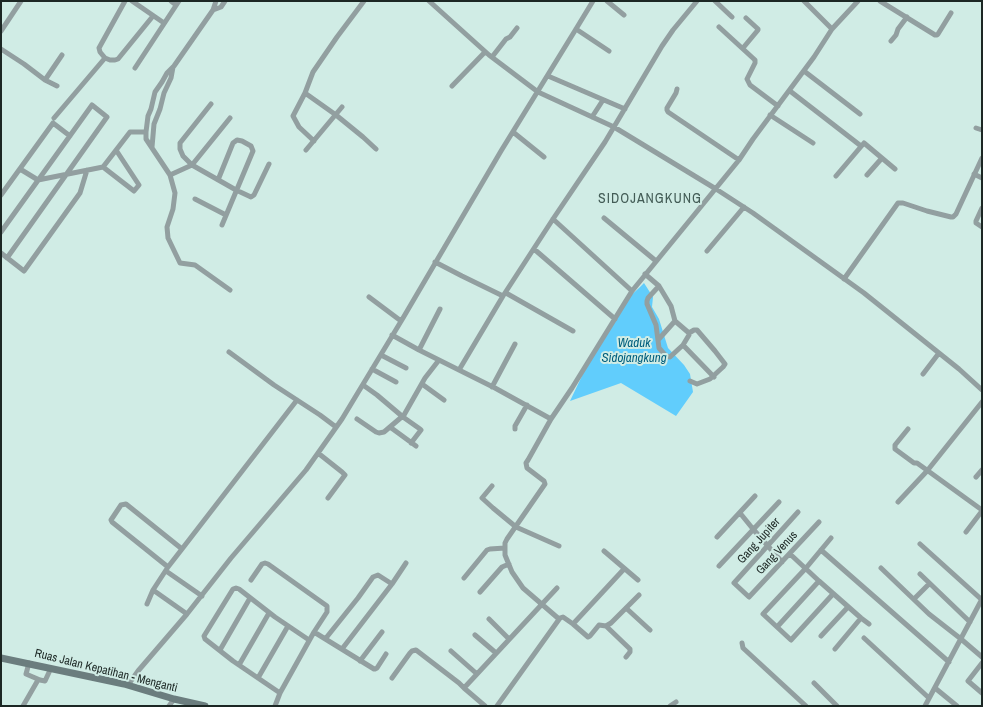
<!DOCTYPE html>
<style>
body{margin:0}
#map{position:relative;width:983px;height:707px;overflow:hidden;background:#d0ece5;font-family:"Archivo Narrow",sans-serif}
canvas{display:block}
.frame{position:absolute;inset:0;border:2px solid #1c2724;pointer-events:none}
</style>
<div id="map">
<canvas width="983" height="707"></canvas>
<div class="frame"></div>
</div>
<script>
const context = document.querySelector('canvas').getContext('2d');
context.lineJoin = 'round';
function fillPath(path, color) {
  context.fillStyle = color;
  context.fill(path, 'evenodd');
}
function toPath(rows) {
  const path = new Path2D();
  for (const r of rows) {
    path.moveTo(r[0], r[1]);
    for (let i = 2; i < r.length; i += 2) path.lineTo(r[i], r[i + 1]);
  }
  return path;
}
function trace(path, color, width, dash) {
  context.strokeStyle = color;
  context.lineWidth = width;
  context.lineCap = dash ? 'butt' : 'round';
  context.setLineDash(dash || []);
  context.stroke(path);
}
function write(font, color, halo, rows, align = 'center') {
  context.font = font + ' "Archivo Narrow",sans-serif';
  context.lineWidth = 4;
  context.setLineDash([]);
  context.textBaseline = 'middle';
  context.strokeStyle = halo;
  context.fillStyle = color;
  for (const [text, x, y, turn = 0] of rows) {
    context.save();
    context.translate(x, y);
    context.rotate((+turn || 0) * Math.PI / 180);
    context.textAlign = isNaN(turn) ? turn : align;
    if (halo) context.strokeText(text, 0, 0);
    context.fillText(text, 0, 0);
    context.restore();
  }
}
fillPath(toPath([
 [644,283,653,297,652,307,659,319,668,348,684,365,690,374,693,392,676,416,621,383,570,401,591,357,627,299,639,288]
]), '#61cdfc');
trace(toPath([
 [132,1,164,23],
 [171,1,176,5],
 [216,1,213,10,174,66,167,73,162,82,155,92,151,109,148,116,146,132,146,139,170,175,175,193,173,209,167,227,168,238,180,263,195,265,230,290],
 [364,1,337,37,313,72,305,93,336,115,363,137,376,149],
 [429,1,489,55,538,92,614,127,716,189,753,213,864,293,959,369,982,390],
 [607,1,624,15],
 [715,1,732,17],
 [804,1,832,29],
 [880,1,935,35,937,35,938,34,951,13],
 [213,10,221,7,225,1],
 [719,27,755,60,755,63,747,79,750,85,778,106],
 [576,29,609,51],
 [1,31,21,1],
 [891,41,896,35,898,29,907,17],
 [743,48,758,30,758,29,746,18],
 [1,49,24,64,45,80,57,86],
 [492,57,506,39,510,37,517,28],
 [105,58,110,60,115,60,118,59,153,16],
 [135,68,179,1],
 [804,71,860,114],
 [548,76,625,109],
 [45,80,62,55],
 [452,86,485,52],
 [677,89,676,93,667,108,667,110,668,112,739,160],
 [790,91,861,146],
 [305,93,293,116,299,127,314,141],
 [211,104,180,143,180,149,183,156,192,165,236,190,251,197,254,195,269,164],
 [770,115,813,143],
 [592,117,603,100],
 [54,118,105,58,100,52,99,48,125,1],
 [976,128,982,130],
 [513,132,544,157],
 [152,147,154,124,160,109,164,93,171,78,173,67],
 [306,150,342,107],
 [103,167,134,191,139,185,116,150],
 [20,169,38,180,103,167,130,132,146,132],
 [974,174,982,178],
 [170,175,192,165,230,118],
 [867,175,882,158],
 [836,176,864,143,895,169],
 [218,180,233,143,237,140,242,141,251,146,253,151,222,225],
 [1,195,53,123,70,136],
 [195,199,226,215],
 [982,208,976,221,976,223,982,227],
 [604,218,656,261],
 [553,219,632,291],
 [1,232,92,105,107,117,7,258],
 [534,249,615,319],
 [707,251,744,207],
 [1,253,24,271,80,193,87,170],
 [435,262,462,276,503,296],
 [645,274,659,286,648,298,647,301,647,304,656,325,659,348,666,356,670,357,683,345,689,335,689,333,675,321,671,306,659,286],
 [844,279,898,203,903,203,927,211,951,217,953,217,956,214,982,158],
 [506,293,573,331],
 [369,297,401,321],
 [689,333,694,330,697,330,715,351,725,364,723,367,710,379,697,384,690,381],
 [392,335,419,350,495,388,551,419],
 [658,340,675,321],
 [683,345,714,377],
 [419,350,440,309],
 [229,352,274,385,320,415,336,427],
 [381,355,406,368],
 [372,369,396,382],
 [459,370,503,296,553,219,605,142,662,46,673,30,697,1],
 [923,374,939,353],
 [422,384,444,400],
 [363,385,377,395,403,417,420,429,421,430,411,443],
 [492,387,515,344],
 [357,419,376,432,379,433,384,432,404,415,425,378,439,360],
 [390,427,416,446],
 [515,429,515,426,527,405],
 [908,429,895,445,895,449,914,463,917,463,924,468,982,510],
 [318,453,342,472,345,475,328,498],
 [976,477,982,470],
 [492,486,482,498,493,508,516,527,559,546],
 [898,502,927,471,982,402],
 [798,512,734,583,749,597,819,522],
 [740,513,753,529,782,562],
 [966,532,982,511],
 [717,537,755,496],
 [831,538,806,568,763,614,791,640,833,594],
 [920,544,982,600],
 [821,550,949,662],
 [604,551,638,580],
 [790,554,819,581,861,618,869,624],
 [719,566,779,502],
 [168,567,182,549],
 [881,568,929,614,961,639,982,657],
 [166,571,202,596],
 [920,574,970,622],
 [464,578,487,550,490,549,505,548],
 [251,580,262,564,265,563,268,564,327,606,327,612,314,632],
 [153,590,168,567,112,522,111,520,121,505,126,504,182,549,297,400],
 [480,592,502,567,509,564],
 [914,599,929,584],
 [147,604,153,590,187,614],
 [626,608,650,630],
 [489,619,509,639],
 [559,619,523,588,512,572,505,555,505,543,507,539,545,484,544,481,527,468,526,463,528,460,551,419,572,388,632,291,739,160,753,139,814,57,832,29,858,1],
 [573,624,624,569],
 [606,626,630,649,630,652,626,657],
 [777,627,819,581],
 [475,635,496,653],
 [821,636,848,607],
 [326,638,358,598,373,577,378,575,392,584],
 [864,638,929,698],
 [742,643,743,648,806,706],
 [342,649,392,584,406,563],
 [835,649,861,618],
 [220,650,250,598],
 [451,651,477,674],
 [360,661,382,632],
 [29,663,26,674,40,680,45,681,51,668],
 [982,663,968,681,982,693],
 [239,665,269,613],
 [258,678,288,626],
 [392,678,410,653,412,651,416,650,459,683,464,688,485,706],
 [814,683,837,706],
 [128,685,138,671,187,614,231,558,306,470,342,419,403,318,501,151,576,29,593,1],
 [464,688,557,588],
 [935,688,957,706],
 [280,693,233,661,205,639,204,636,233,589,236,588,239,589,275,617,309,640],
 [23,706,38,680],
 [169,706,174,699],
 [275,706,280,693,314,632,374,669,375,669,377,668,386,654],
 [497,706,560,618,563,617,573,624,588,637,590,636,599,625,606,626,611,623,639,595],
 [670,706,676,702],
 [925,706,982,599]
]), '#929fa0', 5);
trace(toPath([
 [1,658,124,684,174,699,205,706]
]), '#6b7d7e', 7);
write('12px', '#1c2724', '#d0ece5', [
 ["Gang Jupiter",759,541,-48],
 ["Gang Venus",777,553,-47],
 ["Ruas Jalan Kepatihan - Menganti",106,671,14]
]);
write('italic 13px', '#005e7d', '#d0ece5', [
 ["Waduk",634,344],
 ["Sidojangkung",634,359]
]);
context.letterSpacing = '1px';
write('14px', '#435c56', '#d0ece5', [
 ["SIDOJANGKUNG",650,199]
]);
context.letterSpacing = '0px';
</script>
